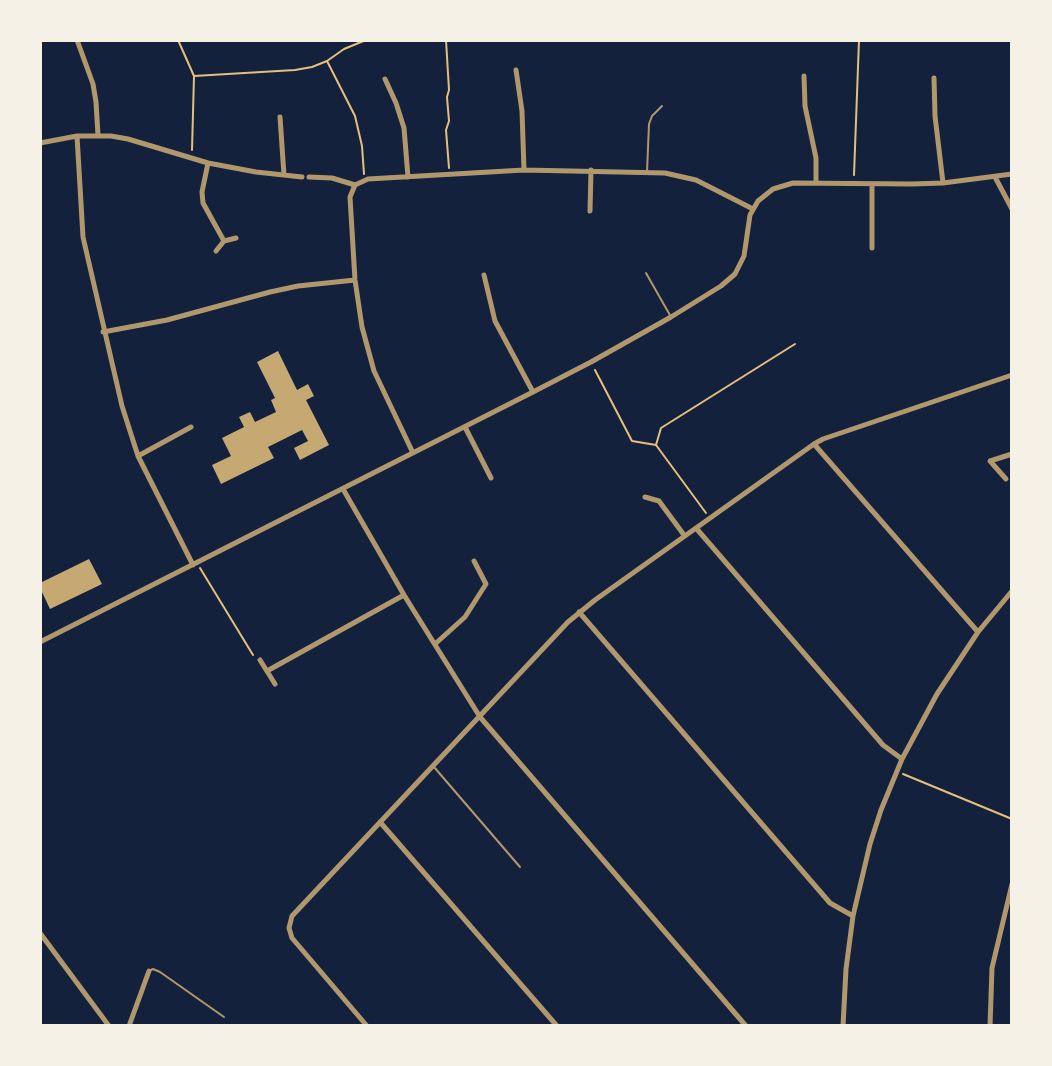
<!DOCTYPE html>
<style>
body{margin:0}
#map{position:relative;width:1052px;height:1066px;overflow:hidden;background:#14213d;font-family:"Titillium Web",sans-serif}
canvas{display:block}
.frame{position:absolute;inset:0;border:42px solid #f6f1e7;pointer-events:none}
</style>
<div id="map">
<canvas width="1052" height="1066"></canvas>
<div class="frame"></div>
</div>
<script>
const context = document.querySelector('canvas').getContext('2d');
context.lineJoin = 'round';
function fillPath(path, color) {
  context.fillStyle = color;
  context.fill(path, 'evenodd');
}
function toPath(rows) {
  const path = new Path2D();
  for (const r of rows) {
    path.moveTo(r[0], r[1]);
    for (let i = 2; i < r.length; i += 2) path.lineTo(r[i], r[i + 1]);
  }
  return path;
}
function trace(path, color, width, dash) {
  context.strokeStyle = color;
  context.lineWidth = width;
  context.lineCap = dash ? 'butt' : 'round';
  context.setLineDash(dash || []);
  context.stroke(path);
}
fillPath(toPath([
 [278,351,297,390,308,384,314,396,306,400,329,445,300,460,294,448,308,441,302,430,268,447,274,458,221,484,212,465,231,456,222,438,244,427,239,417,250,412,255,422,276,412,271,400,275,398,257,362],
 [89,559,102,584,50,609,40,588,40,583]
]), '#c6a872');
trace(toPath([
 [178,40,194,76,192,150],
 [446,40,449,90,447,97,449,121,446,130,449,168],
 [327,61,355,116,362,146,364,174],
 [194,76,295,70,312,67,327,61,344,49,366,40],
 [854,175,859,40],
 [595,370,632,441,656,445,706,513],
 [656,445,661,428,795,344],
 [200,568,253,655],
 [903,774,1012,819]
]), '#e5c07b', 2);
trace(toPath([
 [647,172,649,124,652,116,662,106],
 [646,273,671,317],
 [434,767,520,867],
 [149,971,153,969,160,972,224,1017]
]), '#b1986c', 2);
trace(toPath([
 [77,40,93,84,96,102,98,135],
 [516,70,522,111,524,170],
 [804,76,805,106,816,158,816,183],
 [934,78,935,116,943,183],
 [385,79,396,103,404,128,408,177],
 [280,117,284,175],
 [77,136,83,237,122,406,138,456,193,565],
 [40,143,77,136,111,136,128,139,208,163,256,172,302,177],
 [208,163,202,192,203,203,224,241],
 [309,177,332,178,355,185,368,179,524,170,665,173,696,180,753,209],
 [995,177,1012,209],
 [355,185,350,197,355,280,362,327,374,371,413,453],
 [590,211,591,170],
 [872,248,872,184],
 [216,251,224,241,236,238],
 [484,275,495,321,533,392],
 [103,332,167,320,270,292,298,286,355,280],
 [465,427,491,478],
 [814,444,978,632],
 [138,456,191,427],
 [1006,479,990,461,1012,454],
 [343,489,404,595,480,717,746,1026],
 [645,497,659,501,684,535],
 [696,528,883,745,902,759],
 [579,612,830,903,853,916],
 [40,642,533,392,591,362,671,317,721,286,735,274,744,256,750,215,758,201,773,189,793,183,912,184,943,183,1012,174],
 [435,644,465,617,486,584,474,561],
 [260,660,275,684],
 [267,671,404,595],
 [380,822,557,1026],
 [40,933,109,1026],
 [129,1026,149,971],
 [367,1026,292,938,289,928,292,916,568,622,595,600,814,444,823,439,1012,375],
 [843,1026,846,969,853,916,870,844,881,810,902,759,937,694,978,632,1012,591],
 [990,1026,992,968,1012,884]
]), '#b1986c', 5);
</script>
